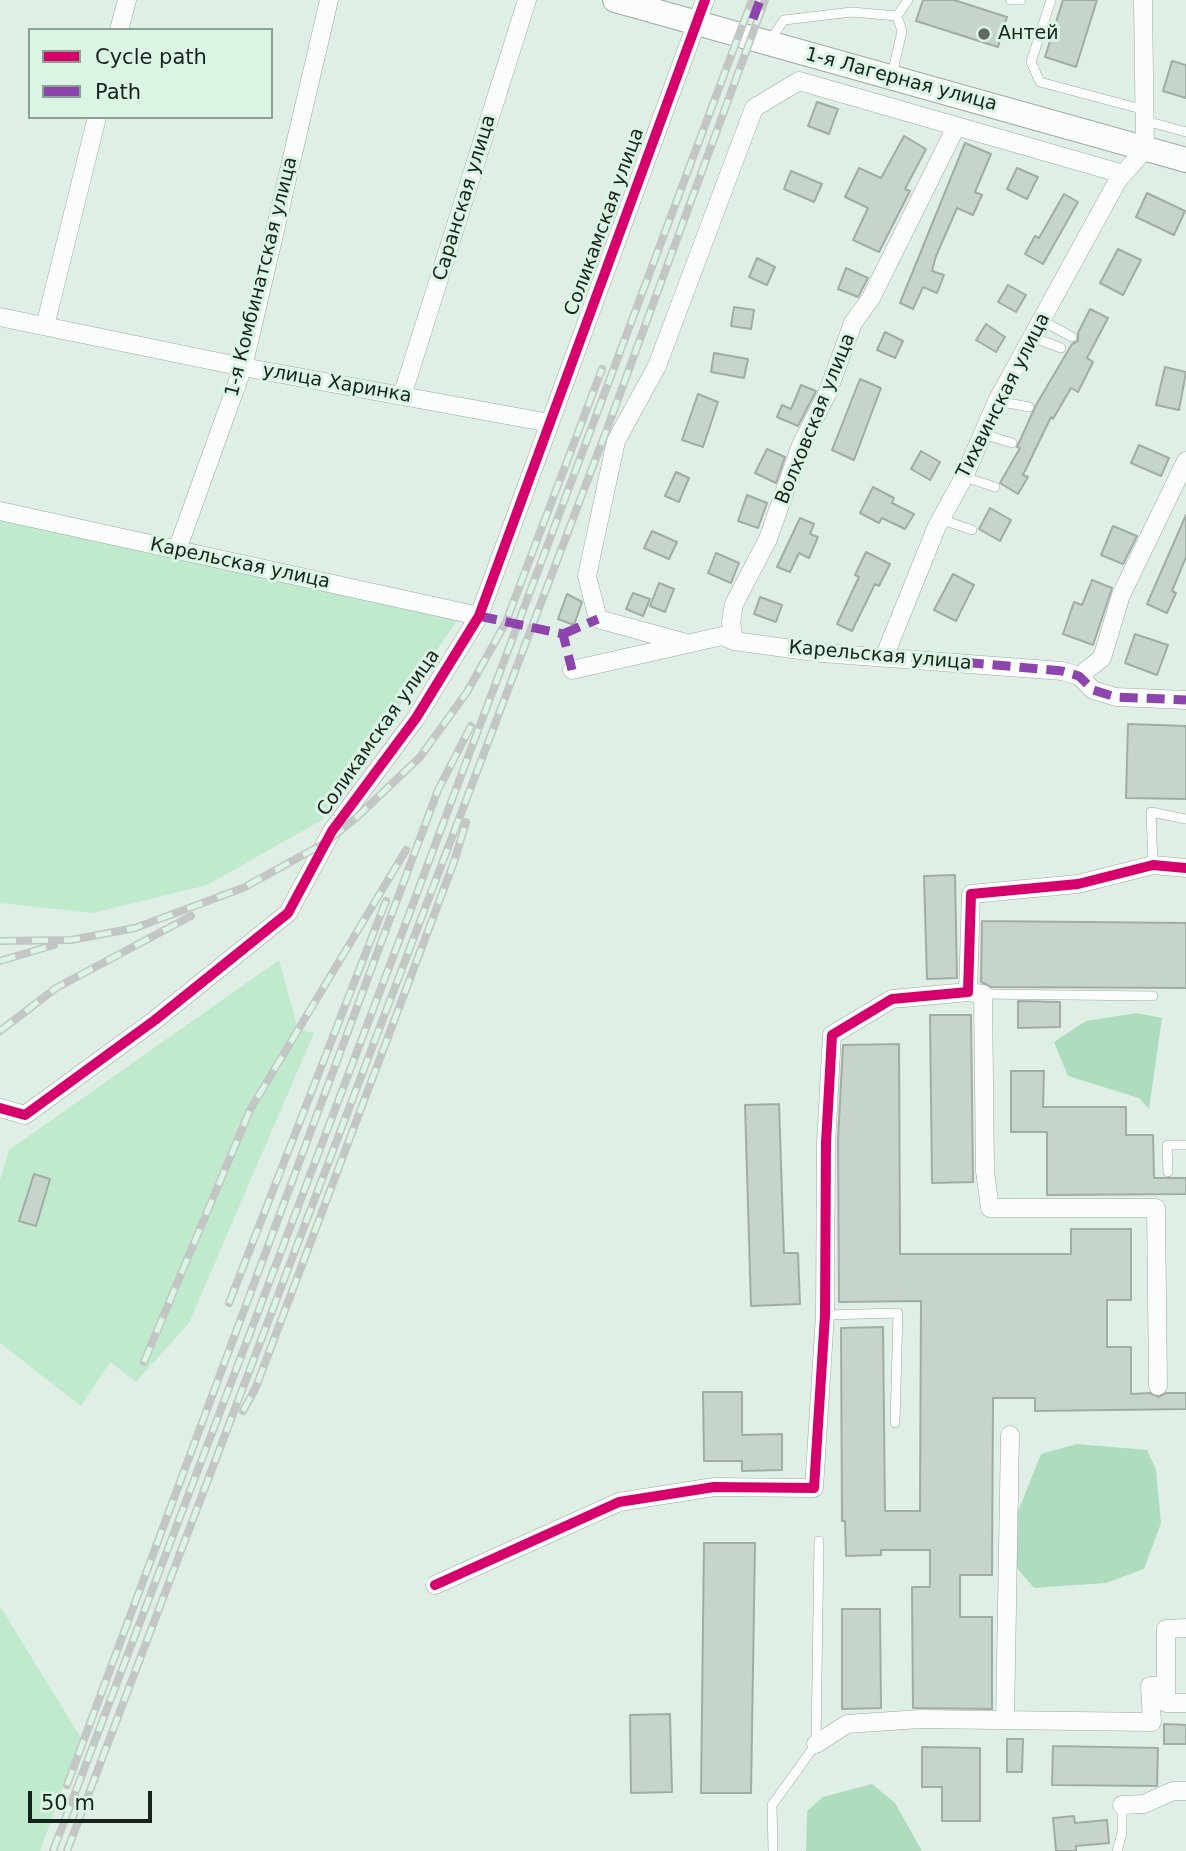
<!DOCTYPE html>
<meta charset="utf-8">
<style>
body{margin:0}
#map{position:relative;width:1186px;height:1851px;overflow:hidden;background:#e0efe5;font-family:"DejaVu Sans",sans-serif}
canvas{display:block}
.legend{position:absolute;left:28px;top:28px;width:245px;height:91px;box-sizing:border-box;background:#daf5e3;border:2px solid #8ca193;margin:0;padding:9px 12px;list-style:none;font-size:21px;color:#18221c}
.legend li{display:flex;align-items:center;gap:14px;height:35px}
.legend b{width:35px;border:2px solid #8ca193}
.scale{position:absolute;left:28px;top:1791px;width:124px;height:32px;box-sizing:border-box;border:4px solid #18221c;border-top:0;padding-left:9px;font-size:21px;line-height:24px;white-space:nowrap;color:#18221c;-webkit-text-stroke:5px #daf5e3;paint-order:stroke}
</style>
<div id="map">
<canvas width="1186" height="1851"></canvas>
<ul class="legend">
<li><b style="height:9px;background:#d6006c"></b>Cycle path</li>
<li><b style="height:9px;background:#8e44ad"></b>Path</li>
</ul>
<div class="scale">50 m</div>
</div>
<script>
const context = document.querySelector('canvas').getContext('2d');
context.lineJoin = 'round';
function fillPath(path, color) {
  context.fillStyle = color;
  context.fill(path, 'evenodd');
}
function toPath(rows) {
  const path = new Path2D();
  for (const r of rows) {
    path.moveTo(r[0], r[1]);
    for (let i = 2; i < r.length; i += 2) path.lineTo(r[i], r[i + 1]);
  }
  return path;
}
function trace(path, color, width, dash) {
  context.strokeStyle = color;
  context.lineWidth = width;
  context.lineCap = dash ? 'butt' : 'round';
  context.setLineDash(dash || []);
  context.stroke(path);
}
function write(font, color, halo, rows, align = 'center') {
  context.font = font + ' "DejaVu Sans",sans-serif';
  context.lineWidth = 6;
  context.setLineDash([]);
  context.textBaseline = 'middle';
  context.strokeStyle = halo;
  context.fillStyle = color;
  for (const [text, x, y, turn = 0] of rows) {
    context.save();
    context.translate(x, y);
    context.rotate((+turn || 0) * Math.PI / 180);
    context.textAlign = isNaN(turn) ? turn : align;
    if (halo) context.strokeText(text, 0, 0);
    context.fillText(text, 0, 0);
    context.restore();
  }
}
fillPath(toPath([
 [0,517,460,616,322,820,207,885,93,913,0,903],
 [279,960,298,1029,314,1033,189,1323,136,1382,110,1362,81,1406,0,1343,0,1180,9,1150],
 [0,1606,81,1738,40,1851,0,1851]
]), '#c0eace');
fillPath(toPath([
 [1137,1013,1162,1018,1149,1109,1139,1098,1068,1076,1054,1042,1086,1021],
 [1077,1444,1147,1450,1156,1470,1161,1523,1144,1569,1106,1583,1034,1588,1016,1567,1017,1514,1041,1454],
 [872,1784,895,1803,922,1851,806,1851,807,1811,823,1797]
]), '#addcbe');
const building = toPath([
 [923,0,954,0,1007,17,998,47,916,21,923,0],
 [1063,0,1097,0,1076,67,1045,57,1063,0],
 [1172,61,1186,65,1186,98,1163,91,1172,61],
 [817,102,838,109,829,134,808,126,817,102],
 [904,136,926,149,905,189,910,191,879,252,853,240,868,208,845,197,859,168,881,178,904,136],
 [965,143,991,154,975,192,982,195,973,215,957,208,936,256,932,271,944,275,937,293,923,287,913,309,900,303,965,143],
 [1017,168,1038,177,1027,199,1007,189,1017,168],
 [791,171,822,184,814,202,784,189,791,171],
 [1147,193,1185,211,1174,235,1136,217,1147,193],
 [1064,194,1078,202,1043,264,1025,254,1035,236,1039,238,1064,194],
 [1118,249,1141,260,1123,295,1100,283,1118,249],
 [757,258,775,267,767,285,749,277,757,258],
 [846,268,868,278,858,297,838,289,846,268],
 [1008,285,1026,295,1016,312,998,302,1008,285],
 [734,307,754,310,751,329,731,326,734,307],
 [1090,309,1108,318,1087,358,1093,362,1078,392,1071,388,1053,419,1051,417,1023,475,1028,477,1018,494,1000,483,1020,448,1017,447,1036,405,1072,344,1078,341,1078,333,1090,309],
 [986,324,1005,337,996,352,976,340,986,324],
 [885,332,903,341,895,358,877,350,885,332],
 [714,353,748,359,744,378,711,372,714,353],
 [1165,367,1186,372,1179,410,1156,405,1165,367],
 [860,379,881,388,854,460,832,450,860,379],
 [801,385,816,391,798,426,777,417,782,405,791,409,801,385],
 [698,394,718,402,703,447,682,440,698,394],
 [1139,445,1169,458,1161,476,1131,463,1139,445],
 [767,449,785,457,776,483,755,473,767,449],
 [921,451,940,462,930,480,911,469,921,451],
 [676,472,689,478,679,502,665,496,676,472],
 [873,487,894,498,892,503,914,514,905,529,882,518,879,523,860,513,873,487],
 [747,495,767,503,758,528,738,521,747,495],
 [990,508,1011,520,1000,541,979,529,990,508],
 [1186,515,1186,557,1172,591,1176,593,1167,613,1147,604,1186,515],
 [800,518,814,524,810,534,818,537,809,558,799,553,790,572,777,567,800,518],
 [1113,526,1137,536,1123,564,1101,555,1113,526],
 [652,531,677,542,669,559,644,548,652,531],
 [866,552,890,564,879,586,875,584,852,631,837,624,859,577,855,575,866,552],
 [716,553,739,563,731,583,708,573,716,553],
 [953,574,974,585,956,621,934,610,953,574],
 [1092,580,1112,588,1093,645,1063,634,1074,602,1082,605,1092,580],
 [659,583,674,589,665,612,650,606,659,583],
 [633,593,650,599,643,616,626,609,633,593],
 [567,594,582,602,574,625,558,619,567,594],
 [760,597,782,605,776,622,754,614,760,597],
 [1135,634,1168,645,1157,675,1125,663,1135,634],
 [1128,724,1186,726,1186,799,1126,798,1128,724],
 [955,875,957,978,927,979,924,876,955,875],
 [982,921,1186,923,1186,988,991,987,981,982,982,921],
 [1018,1001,1060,1002,1060,1027,1018,1028,1018,1001],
 [930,1015,971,1015,973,1182,932,1183,930,1015],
 [899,1044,900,1254,1071,1254,1071,1229,1131,1229,1131,1300,1107,1300,1107,1347,1131,1347,1131,1394,1150,1393,1159,1397,1166,1393,1186,1393,1186,1409,1035,1411,1035,1398,993,1398,992,1575,960,1575,960,1617,992,1617,992,1709,913,1708,912,1587,930,1587,930,1550,881,1550,881,1555,846,1556,845,1521,842,1521,841,1328,883,1327,885,1511,920,1511,921,1301,839,1302,838,1139,843,1045,899,1044],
 [1011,1071,1044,1071,1043,1107,1126,1107,1126,1135,1153,1135,1154,1178,1186,1178,1186,1194,1047,1195,1047,1132,1011,1132,1011,1071],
 [779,1104,784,1253,798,1253,800,1304,751,1306,745,1105,779,1104],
 [34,1174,50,1179,36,1226,19,1221,34,1174],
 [703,1392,742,1392,742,1435,782,1434,782,1470,742,1471,742,1461,704,1461,703,1392],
 [704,1543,755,1543,751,1793,701,1793,704,1543],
 [842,1609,880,1609,881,1708,842,1709,842,1609],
 [670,1714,672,1792,631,1793,630,1715,670,1714],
 [1164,1724,1186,1725,1186,1744,1164,1744,1164,1724],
 [1007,1739,1023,1739,1022,1772,1007,1772,1007,1739],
 [1053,1746,1158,1748,1157,1786,1052,1785,1053,1746],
 [922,1747,980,1748,980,1821,942,1821,942,1787,922,1787,922,1747],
 [1074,1816,1075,1823,1107,1820,1109,1843,1076,1846,1076,1851,1056,1851,1053,1818,1074,1816]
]);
fillPath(building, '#c7d4cc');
trace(building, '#a1aca5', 2);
const lane = toPath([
 [1010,0,1021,0],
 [1051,0,1031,62,1040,82,1145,110],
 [769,42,784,20,852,12,897,16,908,0],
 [892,75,902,31,897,16],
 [1146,121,1186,132],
 [1041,320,1072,337],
 [1032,337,1061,348],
 [997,401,1029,407],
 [983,434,1012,443],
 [964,477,995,487],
 [940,519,972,530],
 [1153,865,1151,812,1186,819],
 [983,994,1153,996],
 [1168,1172,1167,1145,1186,1145],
 [825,1315,898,1313,895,1423],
 [773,1851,772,1805,816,1744,819,1541],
 [1117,1851,1122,1833,1122,1805]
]);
const street = toPath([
 [119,30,127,0],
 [0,317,243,367,550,423],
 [45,326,97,117],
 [402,396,527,0],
 [0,511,479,616],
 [177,550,243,367,329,0],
 [734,641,731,622,734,604,768,539,801,445,827,394,853,323,871,298,956,127],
 [686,643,598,619,587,576,616,441,657,366,754,108,799,81,1123,174],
 [885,655,937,526,964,477,997,401,1118,180,1145,149,1143,0],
 [572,670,722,636,734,641,822,653,1062,671,1079,676,1093,690,1116,697,1186,700],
 [1079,676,1102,658,1121,595,1186,461],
 [968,992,983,994,985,1171,990,1208,1156,1208,1158,1386],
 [0,1108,25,1115,155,1020,288,913,332,831,416,718,479,616,705,0],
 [435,1585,619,1502,714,1487,814,1488,825,1315,826,1143,832,1035,892,999,968,992,971,894,1078,884,1153,865,1186,868],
 [1186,1628,1166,1629,1166,1703,1186,1703],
 [1005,1720,1010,1435],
 [816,1744,847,1724,920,1719,1152,1722,1150,1686,1166,1685],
 [1122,1805,1144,1804,1173,1791,1186,1791]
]);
const secondary = toPath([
 [615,0,1186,160]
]);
trace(lane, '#9ca8a0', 10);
trace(street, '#9ca8a0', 19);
trace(secondary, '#9ca8a0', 26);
trace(lane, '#fafdfb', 9);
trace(street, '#fafdfb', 18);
trace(secondary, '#fafdfb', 24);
const rail = toPath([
 [0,941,71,940,135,928,243,888,325,843,356,818,420,757,467,692,506,622,602,369],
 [0,961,54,945],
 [0,1031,56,988,191,916],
 [229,1303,386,901],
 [144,1362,250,1110,406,850],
 [243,1411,256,1387,454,862,466,822],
 [67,1785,438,790,471,726],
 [53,1851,396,949,752,0],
 [67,1851,607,429,765,0]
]);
trace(rail, '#c2c6c4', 8);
trace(rail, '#daf5e3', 5, [16]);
trace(toPath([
 [753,19,760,0],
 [479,616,563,634,572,670],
 [563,634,598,619],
 [885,655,1062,671,1079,676,1093,690,1116,697,1186,700]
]), '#8e44ad', 9, [18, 9]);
trace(toPath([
 [0,1108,25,1115,155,1020,288,913,332,831,416,718,479,616,705,0],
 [435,1585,619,1502,714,1487,814,1488,825,1315,826,1143,832,1035,892,999,968,992,971,894,1078,884,1153,865,1186,868]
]), '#d6006c', 10);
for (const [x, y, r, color] of [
 [984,34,7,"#5e6a62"]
]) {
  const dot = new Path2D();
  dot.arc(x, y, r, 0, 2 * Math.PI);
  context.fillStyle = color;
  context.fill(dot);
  trace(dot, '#daf5e3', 2.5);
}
write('19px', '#18221c', '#daf5e3', [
 ["Антей",998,34]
], 'left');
write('19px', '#18221c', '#daf5e3', [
 ["1-я Лагерная улица",901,80,15],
 ["Саранская улица",465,198,-73],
 ["Соликамская улица",605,222,-70],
 ["1-я Комбинатская улица",262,277,-76],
 ["улица Харинка",337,384,10],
 ["Тихвинская улица",1004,396,-63],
 ["Волховская улица",816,419,-68],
 ["Карельская улица",240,564,12],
 ["Карельская улица",880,656,5],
 ["Соликамская улица",379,733,-55]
]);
</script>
